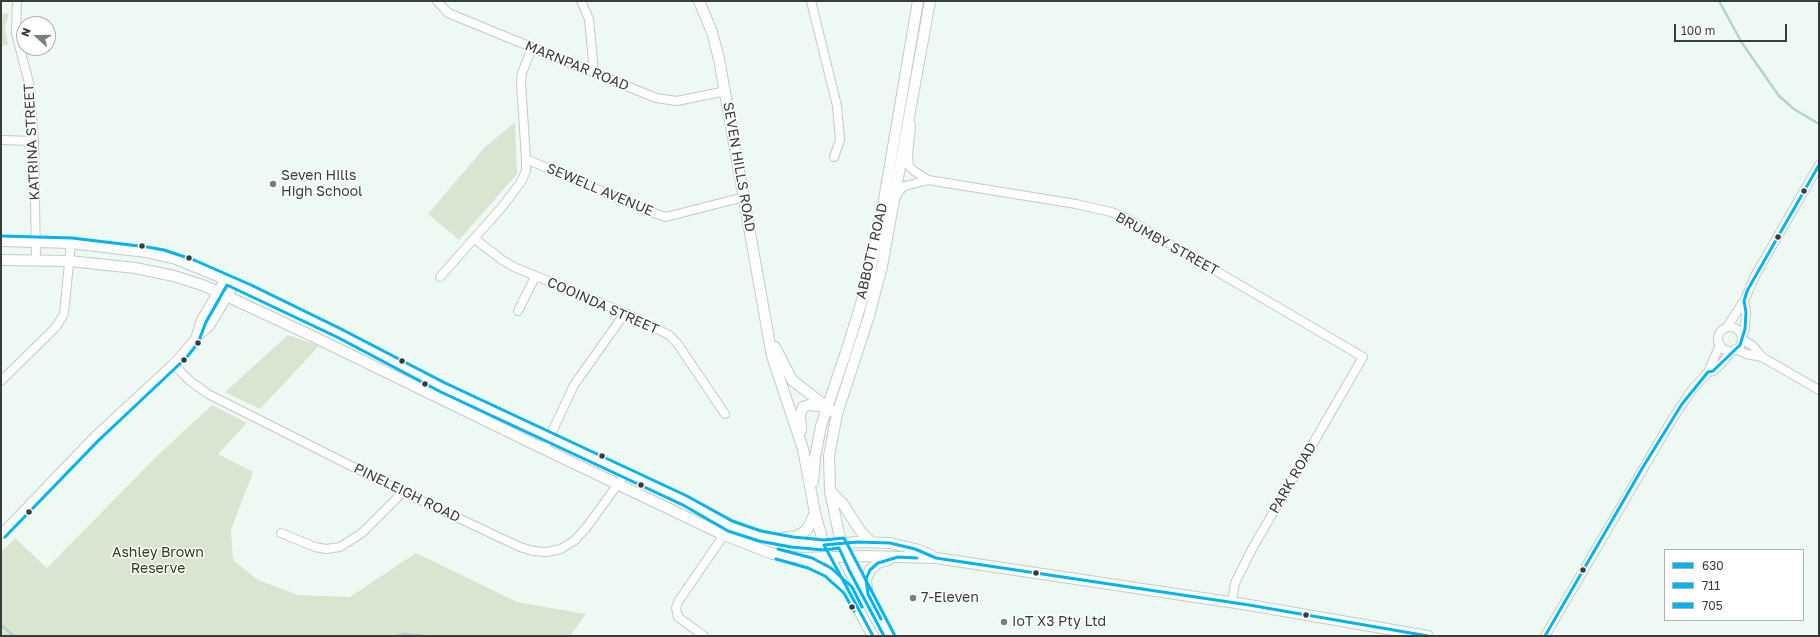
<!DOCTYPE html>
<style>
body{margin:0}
#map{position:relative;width:1820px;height:637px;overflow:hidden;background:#eff9f4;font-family:"Golos Text",sans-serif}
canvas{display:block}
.frame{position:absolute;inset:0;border:2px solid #373e3a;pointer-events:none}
.legend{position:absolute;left:1664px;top:549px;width:140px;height:72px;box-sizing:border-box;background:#fff;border:1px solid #afb2b0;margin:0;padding:5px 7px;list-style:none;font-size:12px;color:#373e3a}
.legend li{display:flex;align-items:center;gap:8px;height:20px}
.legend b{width:20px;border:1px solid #afb2b0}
.north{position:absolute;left:16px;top:16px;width:40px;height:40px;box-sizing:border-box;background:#fff;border:1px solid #afb2b0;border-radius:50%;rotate:291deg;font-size:11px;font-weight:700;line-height:16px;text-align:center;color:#373e3a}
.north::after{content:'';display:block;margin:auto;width:14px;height:18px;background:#777f7b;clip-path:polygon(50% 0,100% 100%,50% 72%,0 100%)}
.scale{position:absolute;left:1674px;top:24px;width:113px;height:18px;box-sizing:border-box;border:2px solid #373e3a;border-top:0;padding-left:5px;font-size:12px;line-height:14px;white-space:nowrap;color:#373e3a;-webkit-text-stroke:3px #fff;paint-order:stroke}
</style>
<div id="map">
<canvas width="1820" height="637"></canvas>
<div class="frame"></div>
<ul class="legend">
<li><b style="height:5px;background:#00b5ef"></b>630</li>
<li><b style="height:5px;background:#00b5ef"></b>711</li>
<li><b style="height:5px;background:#00b5ef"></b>705</li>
</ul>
<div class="north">N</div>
<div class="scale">100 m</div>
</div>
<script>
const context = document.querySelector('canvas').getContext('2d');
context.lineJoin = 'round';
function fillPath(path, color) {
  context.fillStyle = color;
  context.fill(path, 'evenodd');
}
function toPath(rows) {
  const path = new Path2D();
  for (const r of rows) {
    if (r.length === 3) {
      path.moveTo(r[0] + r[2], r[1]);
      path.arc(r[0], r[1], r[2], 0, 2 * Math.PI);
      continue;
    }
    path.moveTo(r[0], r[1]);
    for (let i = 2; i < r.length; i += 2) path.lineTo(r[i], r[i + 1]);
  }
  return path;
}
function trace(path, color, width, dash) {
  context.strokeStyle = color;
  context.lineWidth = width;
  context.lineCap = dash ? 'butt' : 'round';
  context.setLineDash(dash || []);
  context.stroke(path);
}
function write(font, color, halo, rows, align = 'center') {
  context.font = font + ' "Golos Text",sans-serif';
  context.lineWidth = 3;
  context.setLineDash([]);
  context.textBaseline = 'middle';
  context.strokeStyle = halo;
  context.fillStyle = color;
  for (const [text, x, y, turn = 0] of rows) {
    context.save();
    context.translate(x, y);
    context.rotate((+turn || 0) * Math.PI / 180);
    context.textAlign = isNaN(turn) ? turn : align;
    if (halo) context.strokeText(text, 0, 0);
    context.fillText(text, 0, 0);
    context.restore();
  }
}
fillPath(toPath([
 [9,13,5,28,8,45,1,46,1,14],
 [515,122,517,174,459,240,428,214,485,147],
 [288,335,319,346,260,409,225,392],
 [212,405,247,423,218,454,253,472,231,530,233,560,258,580,298,595,350,597,416,553,517,602,586,614,570,636,1,636,1,552,15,538,47,568,157,456]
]), '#dae5d1');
trace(toPath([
 [1719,1,1742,43,1779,96,1794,109,1819,124],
 [1,625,14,636],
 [397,636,404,634,425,636]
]), '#b2d2d4', 2.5);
const minor = toPath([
 [17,1,16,33,29,83,34,141,36,261],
 [437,1,448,13,656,98,677,101,726,91],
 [581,1,589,19,594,72],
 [811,1,837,106,840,140,834,157],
 [911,125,908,155,909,166,914,171,928,180],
 [1,140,34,141],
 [526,159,651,212,666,217,744,197],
 [896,197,900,190,905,186,928,180,1076,204,1111,212,1124,217,1363,357,1252,549,1235,583,1232,602],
 [475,239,502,260,514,267,625,313,669,335,677,343,725,414],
 [440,277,502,207,521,182,526,171,526,159,521,82,522,73,532,48],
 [518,311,535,277],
 [1727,327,1744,301,1756,274,1819,165],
 [1730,339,12],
 [1742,335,1745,329,1746,312,1744,301],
 [195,339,201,320,225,279],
 [1742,339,1753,346,1762,357,1819,390],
 [1736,349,1746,354,1762,357],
 [173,364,190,381,208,394,403,492,520,547,533,551,547,552,561,549,575,540,586,528,626,473],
 [1708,372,1713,371,1721,364,1732,351],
 [1,381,56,327,64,314,71,243],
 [544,449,574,385,625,313],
 [281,533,315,547,326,549,340,547,362,533,403,492],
 [1,534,94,437,173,364,194,340,210,326,235,284],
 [704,636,678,617,676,608,678,602,730,526],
 [1545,636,1673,418,1691,391,1708,372,1720,345]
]);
const major = toPath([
 [699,1,712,32,719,59,772,356,803,449,815,513,824,545,829,557,873,636],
 [1,241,71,243,146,252,176,259,249,289,339,333,443,387,685,501,744,531,778,540,813,544,824,545,857,542,890,543,915,549,931,555],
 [1,260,69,261,135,268,174,276,205,286,312,336,544,449,724,535,773,554,802,558,866,556,936,558,1249,605,1428,636],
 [775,347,792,380,832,411],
 [801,431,800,415,803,407,809,405,826,407],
 [813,482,815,457,821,426,848,346,868,281,879,229,918,1],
 [830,491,843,504,861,532,871,542],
 [784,538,797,536,807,530,815,513],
 [801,560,828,572,840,583],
 [867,591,866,579,870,570,878,563,888,560],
 [890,636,853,568,839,534,830,491,829,456,837,414,869,316,882,266,930,1]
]);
trace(minor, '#c4cbc7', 10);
trace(major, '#c4cbc7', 12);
trace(minor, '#fdfefd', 8);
trace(major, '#fdfefd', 10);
trace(toPath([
 [881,619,868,594,866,579,870,570,878,563,898,557,917,558],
 [873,636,824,545,857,542,890,543,915,549,936,558,1249,605,1428,636],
 [1545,636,1643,467,1682,404,1708,372,1713,371,1740,345,1745,329,1746,312,1744,301,1747,291,1819,165]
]), '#00b5ef', 3);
trace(toPath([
 [5,537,98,441,187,357,198,343,206,322,227,285,337,337,441,392,683,505,728,531,759,541,791,547,824,550,839,548,849,570,884,636],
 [776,559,808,568,825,576,844,593,854,611]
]), '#00b5ef', 3);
trace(toPath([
 [1,236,72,238,147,247,164,250,194,260,251,285,341,329,445,383,687,496,732,521,761,531,793,537,824,540,844,538,894,634],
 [778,549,812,558,831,568,852,587,862,607]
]), '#00b5ef', 3);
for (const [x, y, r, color] of [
 [273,184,4,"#777f7b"],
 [1804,191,3.5,"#373e3a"],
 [1778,237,3.5,"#373e3a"],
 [142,246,3.5,"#373e3a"],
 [189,258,3.5,"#373e3a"],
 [198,343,3.5,"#373e3a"],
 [184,360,3.5,"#373e3a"],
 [402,361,3.5,"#373e3a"],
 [425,384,3.5,"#373e3a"],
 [602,456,3.5,"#373e3a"],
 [641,485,3.5,"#373e3a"],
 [29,512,3.5,"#373e3a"],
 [1583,570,3.5,"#373e3a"],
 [1036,573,3.5,"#373e3a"],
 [913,598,4,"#777f7b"],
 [852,607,3.5,"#373e3a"],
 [1306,615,3.5,"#373e3a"],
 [1004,622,4,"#777f7b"]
]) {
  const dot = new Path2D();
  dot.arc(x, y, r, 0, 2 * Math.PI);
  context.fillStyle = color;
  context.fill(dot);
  trace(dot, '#fff', 1.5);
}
write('14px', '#373e3a', '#fff', [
 ["MARNPAR ROAD",577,66,22],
 ["KATRINA STREET",32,142,-93],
 ["SEVEN HILLS ROAD",739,167,80],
 ["SEWELL AVENUE",600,190,23],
 ["BRUMBY STREET",1167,244,29],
 ["ABBOTT ROAD",872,251,-77],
 ["COOINDA STREET",603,306,24],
 ["PARK ROAD",1293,478,-60],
 ["PINELEIGH ROAD",407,493,26]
]);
write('14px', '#373e3a', '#fff', [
 ["Seven Hills",281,176],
 ["High School",281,192],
 ["7-Eleven",921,598],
 ["IoT X3 Pty Ltd",1012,622]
], 'left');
write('14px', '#303f0d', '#fff', [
 ["Ashley Brown",158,553],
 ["Reserve",158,569]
]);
</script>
